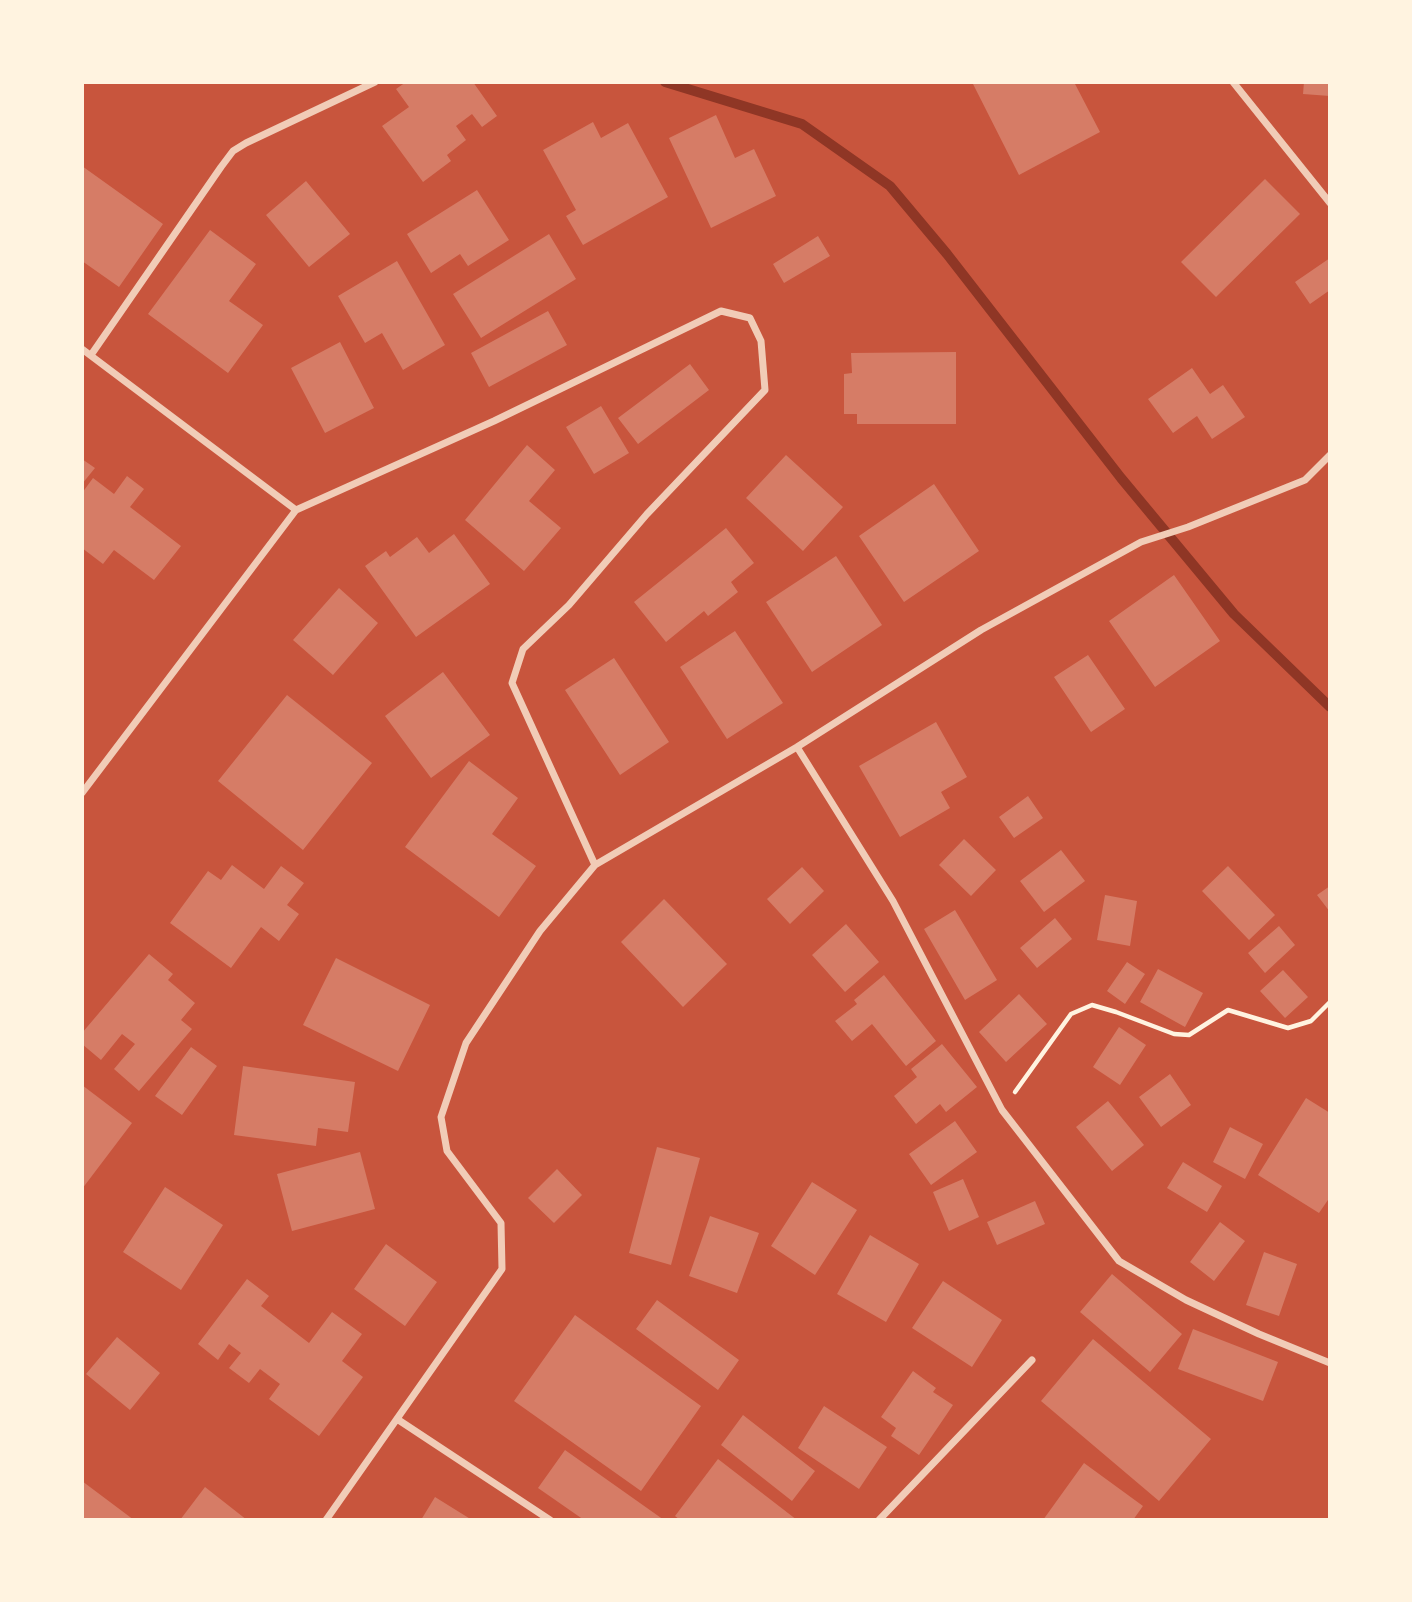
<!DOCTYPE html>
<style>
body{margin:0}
#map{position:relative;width:1412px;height:1602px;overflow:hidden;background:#c8553d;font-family:"Roboto Condensed",sans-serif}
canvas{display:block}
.frame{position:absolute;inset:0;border:84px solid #fff3e0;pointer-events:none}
</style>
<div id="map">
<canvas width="1412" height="1602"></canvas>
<div class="frame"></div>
</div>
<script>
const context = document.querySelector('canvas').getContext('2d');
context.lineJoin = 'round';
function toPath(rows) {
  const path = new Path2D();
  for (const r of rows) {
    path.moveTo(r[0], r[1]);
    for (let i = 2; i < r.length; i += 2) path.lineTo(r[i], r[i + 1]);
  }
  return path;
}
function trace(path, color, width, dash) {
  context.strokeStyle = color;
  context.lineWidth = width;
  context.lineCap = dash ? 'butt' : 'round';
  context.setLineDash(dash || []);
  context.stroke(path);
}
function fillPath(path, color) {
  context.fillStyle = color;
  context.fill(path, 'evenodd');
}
trace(toPath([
 [665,82,802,124,890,186,947,254,1121,478,1234,614,1330,707]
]), '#8f3625', 10);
fillPath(toPath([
 [406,82,473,82,497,116,482,127,472,114,456,126,466,140,447,155,451,161,423,182,382,126,409,107,396,89],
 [972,82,1074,82,1100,132,1019,175],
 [1304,82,1330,82,1330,96,1303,94],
 [716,115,735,158,754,149,776,196,711,228,669,138],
 [593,122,601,138,628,123,668,197,583,245,566,216,576,210,543,150],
 [82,166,163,224,119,287,82,261],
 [1265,179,1300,214,1216,297,1181,262],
 [306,181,350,234,309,267,266,215],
 [477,190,509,240,468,266,460,254,431,273,407,234],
 [210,230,256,264,229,301,263,325,228,373,148,314],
 [549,234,576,279,481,338,453,294],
 [818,236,830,256,784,283,773,264],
 [1330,258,1330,290,1310,304,1295,282],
 [397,261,445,345,403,370,382,333,365,343,338,296],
 [548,311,567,345,489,387,471,353],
 [340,342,374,408,325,433,291,368],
 [956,352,956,424,857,424,857,414,844,414,844,374,852,373,851,353],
 [690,364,709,390,638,444,618,418],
 [1192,368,1210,394,1223,385,1245,417,1212,439,1197,416,1173,433,1148,399],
 [601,406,629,453,594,474,566,427],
 [527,445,555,470,529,501,561,528,524,571,465,520],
 [786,455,843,507,803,551,746,498],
 [82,459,95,468,82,484],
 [127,476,144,489,130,507,181,546,154,580,114,550,103,564,82,548,82,493,93,478,114,494],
 [934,484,979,551,904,602,859,536],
 [726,528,754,563,731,582,738,592,708,616,704,611,666,642,634,602],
 [454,534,490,584,416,637,365,566,386,551,390,557,417,537,429,553],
 [836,556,882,625,812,672,766,602],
 [1174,575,1220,641,1155,687,1109,621],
 [339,588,378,623,333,675,293,640],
 [735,631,783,703,727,739,680,667],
 [1088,655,1125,709,1091,732,1054,677],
 [614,658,669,742,620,775,565,690],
 [443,672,490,735,431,778,385,716],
 [287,695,372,763,303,850,218,781],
 [936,722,967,777,941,792,950,808,900,837,859,766],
 [469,761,518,798,492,834,536,866,499,917,405,847],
 [1028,796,1043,818,1014,838,999,817],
 [964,839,996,870,971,896,939,865],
 [1061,850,1085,881,1044,912,1020,881],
 [232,865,264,889,281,866,304,883,287,905,299,914,279,941,261,927,231,968,170,923,208,871,221,880],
 [1228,866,1275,915,1249,940,1202,891],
 [802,867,824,891,790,924,767,899],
 [1330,886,1330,912,1317,895],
 [1105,895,1137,901,1130,946,1097,940],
 [664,899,727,964,683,1007,621,942],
 [955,910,997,980,965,1000,924,929],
 [1055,918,1072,939,1037,968,1020,948],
 [846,924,879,962,845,992,812,955],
 [1279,926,1295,945,1265,973,1248,953],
 [149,954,173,974,168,980,195,1003,181,1020,192,1029,139,1091,114,1069,135,1044,122,1034,101,1060,82,1044,82,1033],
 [336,958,430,1005,398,1071,303,1025],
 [1127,962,1145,974,1125,1004,1107,991],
 [1158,969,1203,993,1185,1027,1140,1002],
 [1283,970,1308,997,1285,1018,1260,991],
 [884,975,936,1041,906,1066,872,1024,852,1041,835,1021,857,1004,854,1000],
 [1019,994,1047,1024,1006,1062,979,1032],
 [1119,1027,1146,1045,1120,1085,1093,1067],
 [942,1044,977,1087,946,1112,940,1104,916,1124,894,1096,917,1077,911,1069],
 [191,1047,217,1066,182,1115,155,1096],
 [243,1066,355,1082,348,1132,318,1128,316,1146,234,1135],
 [1170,1074,1191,1105,1161,1127,1139,1097],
 [82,1085,132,1123,82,1189],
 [1306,1098,1330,1113,1330,1197,1319,1213,1258,1175],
 [1108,1101,1144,1145,1112,1171,1076,1127],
 [955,1121,977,1152,931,1185,909,1154],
 [1230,1127,1263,1144,1245,1179,1213,1162],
 [657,1147,700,1158,671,1265,629,1253],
 [360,1152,375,1209,292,1231,277,1174],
 [1183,1162,1222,1186,1207,1212,1167,1188],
 [557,1169,582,1195,554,1223,528,1198],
 [963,1179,979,1217,949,1231,933,1192],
 [812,1182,857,1210,815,1275,771,1246],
 [165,1187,223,1225,181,1290,123,1252],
 [1035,1201,1045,1224,997,1245,987,1222],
 [710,1216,759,1233,737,1293,689,1276],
 [1220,1222,1245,1241,1214,1281,1190,1262],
 [870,1235,919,1264,886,1322,837,1294],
 [386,1244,437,1282,405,1326,354,1289],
 [1264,1252,1297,1264,1279,1316,1246,1305],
 [1112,1274,1182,1334,1150,1372,1080,1312],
 [247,1279,269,1296,261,1306,309,1343,332,1312,362,1334,342,1361,363,1377,319,1436,269,1399,280,1384,260,1369,249,1383,229,1368,241,1353,229,1344,218,1360,198,1344],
 [943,1281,1002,1320,972,1367,912,1328],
 [657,1300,739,1360,718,1390,636,1329],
 [575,1315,701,1406,641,1491,514,1401],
 [1193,1329,1278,1362,1263,1401,1178,1369],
 [117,1337,160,1373,130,1410,86,1374],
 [1093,1339,1211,1439,1159,1501,1041,1401],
 [913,1371,936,1388,933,1392,953,1405,919,1455,891,1436,896,1428,881,1417],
 [824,1406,887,1447,859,1489,798,1448],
 [743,1415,815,1471,792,1501,721,1445],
 [565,1450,664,1520,584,1520,538,1488],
 [718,1459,797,1520,680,1520,675,1516],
 [1084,1463,1143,1506,1133,1520,1043,1520],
 [82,1481,134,1520,82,1520],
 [205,1487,247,1520,180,1520],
 [435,1497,472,1520,421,1520]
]), '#d67c66');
trace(toPath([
 [1015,1092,1071,1014,1092,1005,1116,1012,1174,1034,1189,1035,1228,1010,1288,1028,1311,1021,1330,1002]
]), '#fff3e0', 4.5);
trace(toPath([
 [1233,82,1330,203],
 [82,349,296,510],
 [91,355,221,167,233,151,246,143,375,82],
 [797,747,893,901,1002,1110,1119,1261,1186,1300,1259,1334,1330,1363],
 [82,793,296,510,494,421,721,311,750,318,761,341,765,390,647,514,569,605,523,649,512,683,595,865],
 [397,1419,550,1520],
 [326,1520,502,1269,501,1223,447,1151,441,1117,466,1043,540,931,595,865,797,747,981,630,1141,542,1188,527,1305,480,1330,455],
 [879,1520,1032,1360]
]), '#f1ccb7', 7);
</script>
